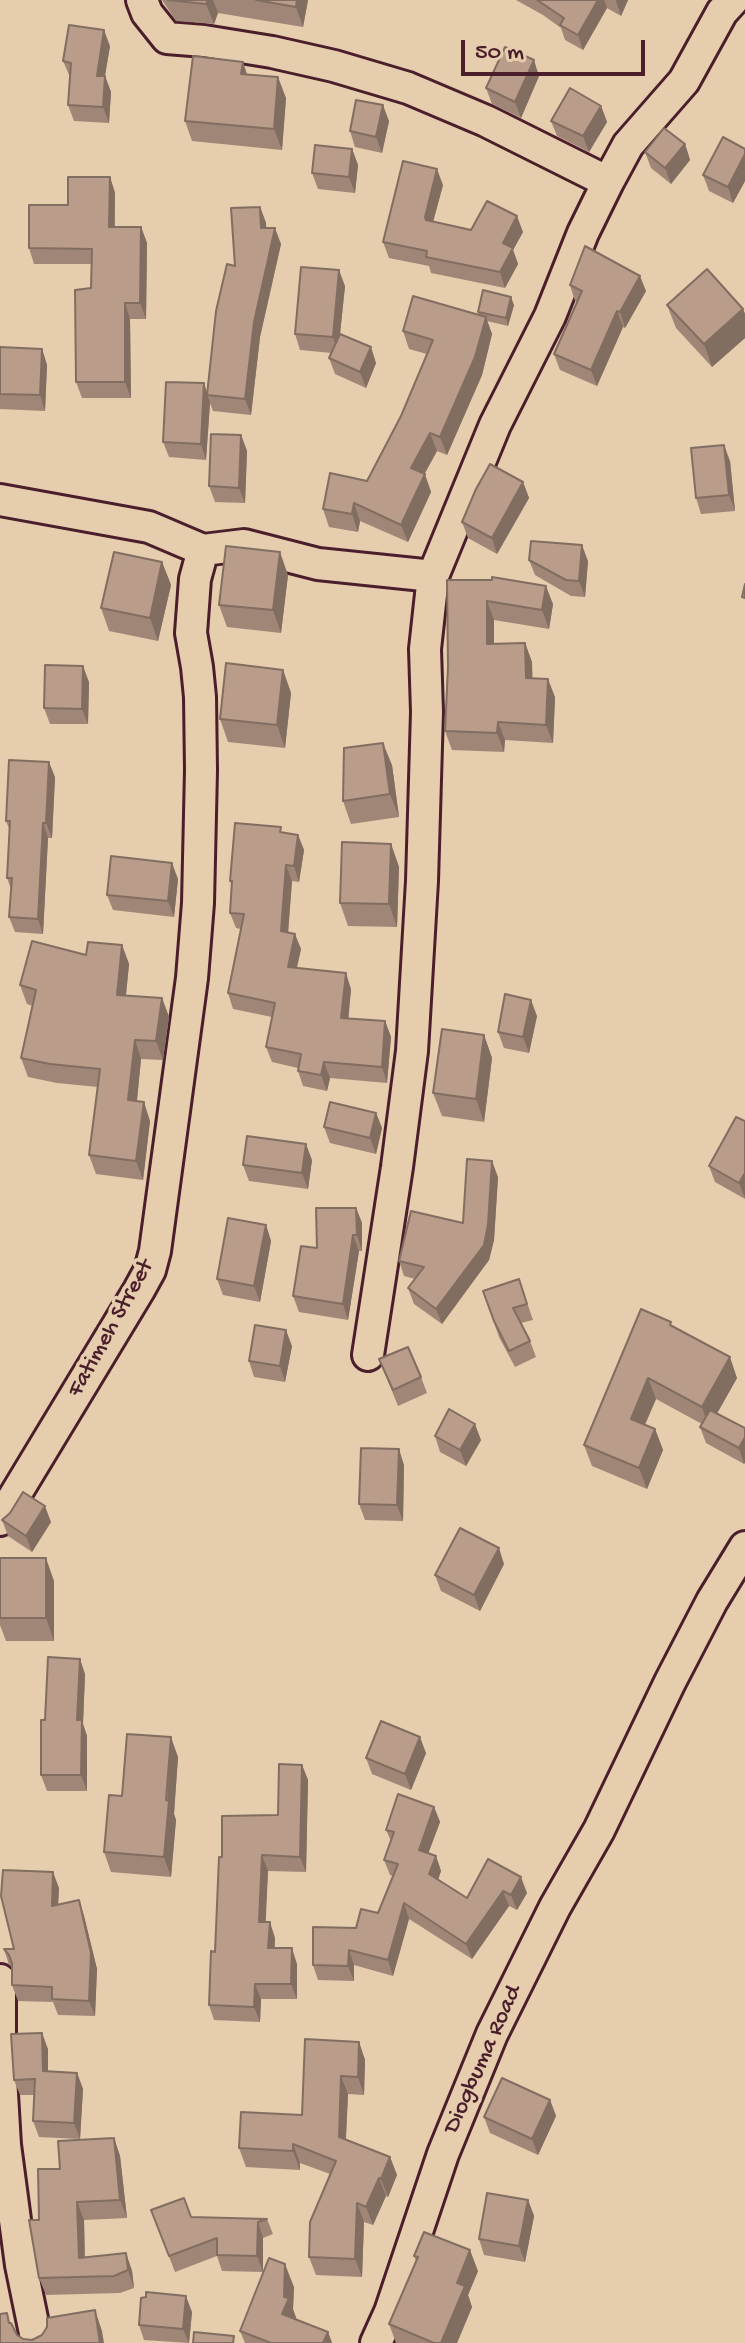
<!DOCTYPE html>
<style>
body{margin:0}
#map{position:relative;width:745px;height:2343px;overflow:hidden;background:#e6cdae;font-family:"Gochi Hand",sans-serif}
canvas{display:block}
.scale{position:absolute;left:461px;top:40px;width:184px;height:36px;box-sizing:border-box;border:4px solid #4a1f2b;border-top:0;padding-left:10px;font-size:24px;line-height:28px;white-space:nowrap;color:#4a1f2b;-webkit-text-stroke:6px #e6cdae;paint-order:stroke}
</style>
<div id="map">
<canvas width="745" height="2343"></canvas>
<div class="scale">50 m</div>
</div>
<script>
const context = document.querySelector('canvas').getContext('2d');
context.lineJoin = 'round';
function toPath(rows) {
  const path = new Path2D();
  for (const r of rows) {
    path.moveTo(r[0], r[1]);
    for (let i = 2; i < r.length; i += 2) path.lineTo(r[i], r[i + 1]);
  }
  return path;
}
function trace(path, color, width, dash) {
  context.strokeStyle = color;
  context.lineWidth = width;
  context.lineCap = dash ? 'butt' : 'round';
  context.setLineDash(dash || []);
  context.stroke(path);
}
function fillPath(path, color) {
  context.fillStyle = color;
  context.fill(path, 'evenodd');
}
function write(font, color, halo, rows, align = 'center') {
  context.font = font + ' "Gochi Hand",sans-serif';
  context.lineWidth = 7;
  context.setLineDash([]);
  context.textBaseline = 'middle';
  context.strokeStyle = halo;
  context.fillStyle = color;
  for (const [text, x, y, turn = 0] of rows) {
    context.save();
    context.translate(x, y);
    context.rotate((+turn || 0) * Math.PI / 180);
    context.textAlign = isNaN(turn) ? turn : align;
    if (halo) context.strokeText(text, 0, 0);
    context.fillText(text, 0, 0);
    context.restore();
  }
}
const minor = toPath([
 [142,0,147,13,167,38,204,41,272,52,334,66,408,88,486,121,608,182],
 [0,500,149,527,203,550,244,545,318,564,433,576],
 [368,1355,397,1167,412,1051,422,881,427,712,425,649,433,576,495,425,550,316,583,233,608,182,628,145,684,81,722,12,733,0],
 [0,1520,139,1290,150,1270,155,1251,192,978,198,903,201,770,200,697,197,667,191,633,195,579,203,550],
 [0,1980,0,2044],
 [0,2060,5,2145,21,2265,37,2343],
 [376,2343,390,2312,443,2154,492,2034,555,1907,599,1830,670,1682,712,1601,745,1547]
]);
trace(minor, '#4a1f2b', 36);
trace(minor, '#e6cdae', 30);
fillPath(toPath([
 [162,0,308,0,303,27,218,13,214,24,176,21],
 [516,0,628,0,621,16,607,8,583,50,565,40,561,28,543,15],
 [110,46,105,76,111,92,109,123,74,121,68,105,70,77,63,61],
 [247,74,286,98,282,150,192,141,185,121],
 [539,76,521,118,492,104,486,88],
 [601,106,607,122,589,152,557,136,551,121],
 [389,121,382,153,355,147,350,131],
 [685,144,690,160,671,184,651,168,645,152],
 [352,149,358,165,355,193,318,189,312,173],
 [745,149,745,181,733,203,709,191,703,175],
 [110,177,115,193,115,227,141,227,147,243,146,319,130,319,131,398,82,398,76,382,91,288,91,264,34,264,29,248,68,205],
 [443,185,433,222,471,230,523,232,513,250,518,264,505,288,431,273,429,266,389,258,383,242],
 [260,207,266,223,266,228,281,244,260,337,251,415,213,411,210,403,206,460,169,457,163,442,204,383,207,392,235,266],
 [570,285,646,291,625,328,623,327,597,386,560,370,554,354,577,302,575,301],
 [345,286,340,334,376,363,366,388,335,374,329,358,332,353,300,350,295,334],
 [514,305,508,326,487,321,492,334,482,375,447,455,437,451,424,474,431,492,408,542,360,521,358,532,329,527,323,509,367,481,401,416,427,354,409,349,403,331,479,315,478,312],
 [667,305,743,309,745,314,745,338,712,367,676,328],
 [0,347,42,349,47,365,45,411,0,409],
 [241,435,247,451,245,503,215,502,209,486],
 [730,461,735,511,701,514,696,498],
 [523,482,529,498,497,554,468,538,462,522],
 [529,560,588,561,585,597,571,596,535,575],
 [162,562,171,585,158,641,109,631,101,608],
 [288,575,281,633,227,627,219,605],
 [447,580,553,604,549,629,494,620,494,644,525,643,532,662,532,678,555,697,553,743,505,740,504,752,452,750,445,731,448,667],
 [283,670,291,693,285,748,228,742,220,719],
 [89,682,88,724,50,724,44,708],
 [392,765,399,817,351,824,343,801],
 [55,777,52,838,48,838,43,934,15,932,9,917,11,889,7,878,10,831,6,821],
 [283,833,298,835,304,850,299,882,292,881,288,932,301,949,297,968,351,989,348,1019,385,1021,391,1037,387,1083,330,1078,327,1091,303,1086,298,1071,298,1068,272,1062,266,1047,272,1017,233,1009,228,993,241,929,236,928,230,913,232,886,230,881],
 [391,844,399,867,397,927,348,926,340,903],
 [178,879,174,917,113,910,107,895],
 [122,945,129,964,126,995,162,998,169,1017,163,1060,141,1059,137,1101,150,1121,143,1180,96,1174,89,1155,98,1087,57,1083,28,1077,21,1058,33,1006,27,1004,20,985,86,955],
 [537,1016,529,1053,504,1048,498,1032],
 [484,1035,492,1058,484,1122,442,1116,433,1093],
 [376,1113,382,1128,376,1154,330,1143,324,1127],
 [745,1121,745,1199,715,1182,709,1166],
 [312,1160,308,1189,249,1181,243,1165],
 [498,1177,494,1240,489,1260,442,1324,414,1304,408,1288,415,1279,404,1276,399,1261,463,1223],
 [356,1208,362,1223,362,1251,359,1251,348,1320,299,1312,293,1296,317,1248],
 [266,1225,271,1241,260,1302,223,1295,217,1279],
 [519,1279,533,1320,521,1323,530,1341,536,1357,515,1367,499,1337,483,1291],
 [673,1326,737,1378,717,1413,745,1428,744,1464,706,1443,700,1427,702,1424,656,1399,645,1425,655,1429,663,1450,647,1489,592,1466,584,1445],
 [292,1346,285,1382,254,1377,249,1361],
 [379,1359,421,1377,427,1393,398,1406],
 [435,1436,481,1440,466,1466,440,1452],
 [404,1465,403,1521,365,1520,359,1504],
 [2,1520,51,1522,32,1552,8,1536],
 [0,1558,54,1581,54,1641,6,1641,0,1625],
 [504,1564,480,1611,441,1591,435,1575],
 [85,1674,83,1724,87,1736,87,1791,47,1791,41,1775,45,1720],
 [426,1753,411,1790,372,1774,366,1758],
 [178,1757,174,1814,176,1820,171,1877,111,1872,104,1852,122,1796],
 [302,1765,308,1780,306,1872,268,1871,265,1922,275,1938,275,1948,297,1964,297,1999,261,1999,260,2022,214,2020,209,2005,215,1952,222,1857,278,1815],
 [434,1807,440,1822,428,1853,436,1856,441,1871,438,1879,467,1898,488,1859,527,1893,517,1910,509,1906,472,1959,409,1919,393,1976,354,1965,354,1981,318,1980,313,1965,356,1928,378,1913,393,1876,390,1875,384,1860,391,1841,386,1830],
 [59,1888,58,1905,79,1900,84,1916,97,1969,95,2016,58,2015,53,2002,18,2001,12,1985,12,1967,9,1965,4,1949,14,1949],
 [359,2042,365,2060,364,2095,348,2094,346,2139,390,2157,397,2175,388,2197,386,2196,373,2225,364,2222,362,2277,316,2275,309,2257,330,2174,300,2163,300,2170,246,2167,239,2148,302,2115],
 [48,2049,48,2071,77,2073,83,2089,80,2139,39,2137,33,2121,34,2095,20,2095,14,2080],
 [550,2100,556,2116,538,2155,490,2133,484,2117],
 [114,2138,120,2156,127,2218,84,2220,85,2257,126,2253,132,2271,134,2288,120,2293,46,2295,39,2278,39,2220,60,2169],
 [528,2200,534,2216,525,2262,484,2255,479,2239],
 [151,2210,191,2217,267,2219,273,2234,263,2238,263,2272,222,2271,217,2256,175,2272],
 [414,2256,478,2271,468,2295,472,2307,457,2343,396,2343,389,2324,416,2261],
 [294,2287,293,2309,297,2320,328,2332,332,2343,245,2343,240,2331],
 [192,2312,189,2343,144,2340,139,2325]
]), '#a08677');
fillPath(toPath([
 [208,0,213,0,218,13,214,24,206,4],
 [297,0,308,0,303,27,296,7],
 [598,0,604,0,607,8,583,50,578,35],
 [616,0,628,0,621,16,616,1],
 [104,30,110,46,102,92,97,76],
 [534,60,539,76,521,118,515,102],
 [243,62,250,83,241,74],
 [105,76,111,92,109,123,103,107],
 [278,77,286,98,282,150,274,129],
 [383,105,389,121,382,153,376,137],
 [601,106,607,122,589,152,583,136],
 [685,144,690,160,671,184,665,168],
 [352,149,358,165,355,193,349,177],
 [745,154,745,181,733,203,728,187],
 [437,169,443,185,430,233,425,217],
 [110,177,115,193,114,242,109,227],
 [260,207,266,223,267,244,261,228],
 [517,216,523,232,513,250,518,264,505,288,500,272,503,243],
 [141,227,147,243,146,319,140,303],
 [275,228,281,244,260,337,251,415,245,399,254,322],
 [339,270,345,286,338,353,333,337],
 [640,276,646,291,625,328,620,312],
 [511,297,514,305,508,326,506,318],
 [125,303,130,319,131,398,125,382],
 [743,309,745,314,745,338,712,367,704,344],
 [617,311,623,327,597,386,591,370],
 [486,317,492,334,482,375,447,455,440,437],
 [371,347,376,363,366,388,360,372],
 [42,349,47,365,45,411,40,395],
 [204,383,210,403,206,460,201,444],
 [430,433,437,451,418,486,411,468],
 [241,435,247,451,245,503,239,488],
 [724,445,730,461,735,511,729,495],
 [425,474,431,492,408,542,401,525],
 [523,482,529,498,497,554,492,538],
 [354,503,360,521,358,532,352,514],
 [582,545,588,561,585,597,579,581],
 [280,552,288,575,281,633,273,610],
 [162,562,171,585,158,641,150,618],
 [546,586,553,604,549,629,542,610],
 [487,601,494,620,494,662,487,644],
 [525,643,532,662,533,696,526,678],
 [83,666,89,682,88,724,82,709],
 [283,670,291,693,285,748,277,725],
 [548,679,555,697,553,743,546,725],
 [498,722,505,740,504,752,497,733],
 [383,743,392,765,399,817,390,794],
 [49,762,55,777,52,838,46,823],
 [43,823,48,838,43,934,38,919],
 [298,835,304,850,299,882,294,866],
 [391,844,399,867,397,927,389,904],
 [172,863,178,879,174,917,168,901],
 [286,865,292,881,287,947,281,931],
 [295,934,301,949,293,983,288,967],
 [122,945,129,964,124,1014,117,995],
 [346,973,351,989,347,1034,341,1018],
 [162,998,169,1017,163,1060,156,1041],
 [531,1000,537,1016,529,1053,523,1037],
 [385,1021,391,1037,387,1083,382,1067],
 [484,1035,492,1058,484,1122,476,1099],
 [135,1040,141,1059,135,1119,128,1100],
 [324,1062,330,1078,327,1091,321,1075],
 [144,1102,150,1121,143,1180,136,1161],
 [376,1113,382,1128,376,1154,370,1138],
 [306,1144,312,1160,308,1189,302,1173],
 [492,1161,498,1177,494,1240,489,1260,442,1324,436,1309],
 [745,1173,745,1198,739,1183],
 [356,1208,362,1223,362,1251,357,1235],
 [266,1225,271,1241,260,1302,254,1286],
 [353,1235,359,1251,348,1320,343,1304],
 [286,1330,292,1346,285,1382,280,1366],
 [730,1357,737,1378,709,1428,702,1407],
 [648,1378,656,1399,638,1440,631,1419],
 [475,1424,481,1440,466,1466,460,1450],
 [655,1429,663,1450,647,1489,639,1468],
 [745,1437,745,1463,744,1464,739,1448],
 [399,1449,404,1465,403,1521,397,1505],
 [45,1506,51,1522,32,1552,26,1536],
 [499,1548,504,1564,480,1611,474,1595],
 [46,1558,54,1581,54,1641,46,1618],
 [80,1659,85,1674,83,1724,87,1736,87,1791,81,1775,77,1720],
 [171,1737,178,1757,174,1814,176,1820,171,1877,164,1857],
 [420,1737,426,1753,411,1790,405,1774],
 [302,1765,308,1780,306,1872,300,1857],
 [434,1807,440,1822,424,1865,419,1850],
 [262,1855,268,1871,265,1937,259,1922],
 [436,1856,441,1871,435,1889,429,1874],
 [53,1872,59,1888,57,1922,52,1906],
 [521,1877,527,1893,517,1910,511,1895],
 [503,1891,509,1906,472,1959,466,1944],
 [79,1900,84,1916,97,1969,95,2016,89,2001],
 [404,1903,409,1919,393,1976,388,1960],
 [270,1922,275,1938,273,1964,268,1948],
 [292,1948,297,1964,297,1999,291,1984],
 [349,1950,354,1965,354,1981,348,1966],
 [255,1984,261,1999,260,2022,254,2007],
 [42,2033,48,2049,48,2087,43,2071],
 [359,2042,365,2060,364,2095,358,2077],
 [77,2073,83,2089,80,2139,74,2123],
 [341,2076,348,2094,345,2155,339,2137],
 [550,2100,556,2116,538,2155,532,2139],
 [114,2138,120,2156,127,2218,120,2200],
 [293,2144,300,2163,300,2170,293,2151],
 [390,2157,397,2175,388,2197,381,2179],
 [379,2178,386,2196,373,2225,366,2207],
 [528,2200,534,2216,525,2262,519,2246],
 [77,2202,84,2220,85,2276,79,2258],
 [357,2203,364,2222,362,2277,355,2259],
 [258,2222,263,2238,263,2272,257,2256],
 [470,2250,478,2271,468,2295,472,2307,457,2343,441,2343,457,2283],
 [126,2253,132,2271,134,2288,128,2270],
 [285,2264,294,2287,293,2309,297,2321,282,2314],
 [186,2296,192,2312,189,2343,183,2329],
 [95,2310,102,2331,104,2343,100,2343],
 [328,2332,332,2343,323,2343]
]), '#826d61');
const building = toPath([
 [168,0,208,0,206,4,168,0],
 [256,0,297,0,296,7,256,0],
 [537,0,598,0,578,35,560,25,564,18,537,0],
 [69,25,104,30,97,76,105,76,103,107,68,105,71,63,63,61,69,25],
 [505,47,534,60,515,102,486,88,505,47],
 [193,56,243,62,241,74,278,77,274,129,185,121,193,56],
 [570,88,601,106,583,136,551,121,570,88],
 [356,100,383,105,376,137,350,131,356,100],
 [664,128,685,144,665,168,645,152,664,128],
 [723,137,745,149,745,154,728,187,703,175,723,137],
 [315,145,352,149,349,177,312,173,315,145],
 [403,161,437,169,425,217,426,220,471,230,487,201,517,216,503,243,513,248,500,272,426,257,427,251,383,242,403,161],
 [68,177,110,177,109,227,141,227,140,303,125,303,125,382,76,382,75,290,91,288,92,249,29,248,29,205,68,205,68,177],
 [260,207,261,228,275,228,254,322,245,399,207,395,216,311,227,264,235,266,231,208,260,207],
 [585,246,640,276,620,312,617,311,591,370,554,354,582,291,570,285,585,246],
 [301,267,339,270,333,337,295,334,301,267],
 [707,269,743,309,704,344,667,305,707,269],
 [483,290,511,297,506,318,478,312,483,290],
 [413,296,486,317,475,357,440,437,430,433,411,468,425,474,401,525,354,503,352,514,323,509,330,473,367,481,401,416,433,340,403,331,413,296],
 [340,334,371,347,360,372,329,358,340,334],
 [0,347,42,349,40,395,0,394,0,347],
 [166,382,204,383,201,444,163,442,166,382],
 [211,434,241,435,239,488,209,486,211,434],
 [724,445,729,495,696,498,691,448,724,445],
 [490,464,523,482,492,538,462,522,476,489,490,464],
 [531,541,582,545,579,581,566,580,529,560,531,541],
 [226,546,280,552,273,610,219,605,226,546],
 [114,552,162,562,150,618,101,608,114,552],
 [492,577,546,586,542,610,487,601,487,644,525,643,526,678,548,679,546,725,498,722,497,733,445,731,448,667,447,580,492,580,492,577],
 [745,584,745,598,742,597,745,584],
 [226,663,283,670,277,725,220,719,226,663],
 [45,665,83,666,82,709,44,708,45,665],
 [383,743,390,794,343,801,344,748,383,743],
 [9,760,49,762,46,823,43,823,38,919,9,917,12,878,7,878,10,821,6,821,9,760],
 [235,823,281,827,280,832,298,835,294,866,286,865,281,931,295,934,288,967,346,973,341,1018,385,1021,382,1067,324,1062,321,1075,298,1071,301,1054,266,1047,275,1003,228,993,244,914,230,913,232,881,230,881,235,823],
 [342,842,391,844,389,904,340,903,342,842],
 [111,856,172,863,168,901,107,895,111,856],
 [32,941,86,955,88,942,122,945,117,995,162,998,156,1041,135,1040,128,1100,144,1102,136,1161,89,1155,100,1069,50,1064,21,1058,36,990,20,985,32,941],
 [505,994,531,1000,523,1037,498,1032,505,994],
 [442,1029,484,1035,476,1099,433,1093,442,1029],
 [330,1102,376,1113,370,1138,324,1127,330,1102],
 [736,1117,745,1121,745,1173,739,1183,709,1166,736,1117],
 [247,1136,306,1144,302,1173,243,1165,247,1136],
 [467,1159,492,1161,488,1224,484,1245,436,1309,408,1288,424,1267,399,1261,411,1211,463,1223,467,1159],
 [316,1208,356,1208,357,1235,353,1235,343,1304,293,1296,301,1246,317,1248,316,1208],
 [228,1218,266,1225,254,1286,217,1279,228,1218],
 [519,1279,527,1304,513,1308,530,1341,509,1351,494,1321,483,1291,519,1279],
 [641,1309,671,1322,670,1325,730,1357,702,1407,648,1378,631,1419,655,1429,639,1468,584,1445,641,1309],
 [255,1325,286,1330,280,1366,249,1361,255,1325],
 [408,1347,421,1377,393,1390,379,1359,408,1347],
 [449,1409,475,1424,460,1450,435,1436,449,1409],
 [710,1410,745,1428,745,1437,739,1448,700,1427,710,1410],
 [361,1448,399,1449,397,1505,359,1504,361,1448],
 [23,1492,45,1506,26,1536,2,1520,10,1513,23,1492],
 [460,1528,499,1548,474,1595,435,1575,460,1528],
 [0,1558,46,1558,46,1618,0,1618,0,1558],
 [48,1657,80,1659,77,1720,82,1720,81,1775,41,1775,41,1720,45,1720,48,1657],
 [381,1721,420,1737,405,1774,366,1758,381,1721],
 [127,1734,171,1737,166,1800,169,1801,164,1857,104,1852,109,1795,122,1796,127,1734],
 [279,1764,302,1765,300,1857,262,1855,259,1922,270,1922,268,1948,292,1948,291,1984,255,1984,254,2007,209,2005,211,1951,215,1952,219,1857,222,1857,222,1816,278,1815,279,1764],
 [398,1794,434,1807,419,1850,436,1856,429,1874,467,1898,488,1859,521,1877,511,1895,503,1891,466,1944,404,1903,388,1960,349,1950,348,1966,313,1965,313,1927,356,1928,361,1909,378,1913,398,1864,384,1860,394,1832,386,1830,398,1794],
 [3,1870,53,1872,52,1906,79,1900,91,1953,89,2001,52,1999,52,1987,12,1985,12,1963,9,1955,4,1949,14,1949,1,1896,3,1870],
 [42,2033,43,2071,77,2073,74,2123,33,2121,35,2079,14,2080,11,2034,42,2033],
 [305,2039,359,2042,358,2077,341,2076,339,2137,390,2157,381,2179,379,2178,366,2207,357,2203,355,2259,309,2257,310,2222,336,2161,293,2144,293,2151,239,2148,241,2112,302,2115,305,2039],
 [502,2078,550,2100,532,2139,484,2117,502,2078],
 [114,2138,120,2200,77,2202,79,2258,126,2253,128,2270,114,2276,39,2278,29,2220,39,2220,38,2169,60,2169,58,2141,114,2138],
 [487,2193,528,2200,519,2246,479,2239,487,2193],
 [184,2198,191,2217,267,2219,258,2222,257,2256,217,2255,217,2238,169,2256,151,2210,184,2198],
 [424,2232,470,2250,457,2283,465,2286,441,2343,434,2343,389,2324,418,2257,414,2256,424,2232],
 [269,2258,285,2264,284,2297,289,2298,282,2314,328,2332,323,2343,271,2343,240,2331,269,2258],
 [146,2292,186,2296,183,2329,139,2325,141,2298,146,2297,146,2292],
 [95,2310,100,2343,0,2343,0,2314,7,2313,9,2323,11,2323,17,2335,23,2339,32,2340,42,2335,47,2327,47,2318,95,2310],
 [194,2332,234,2336,233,2343,193,2343,194,2332]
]);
fillPath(building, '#ba9c8a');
trace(building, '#826d61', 2);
write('24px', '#4a1f2b', '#e6cdae', [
 ["Fatimeh Street",112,1329,-61],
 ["Diogbuma Road",484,2060,-66]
]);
</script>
